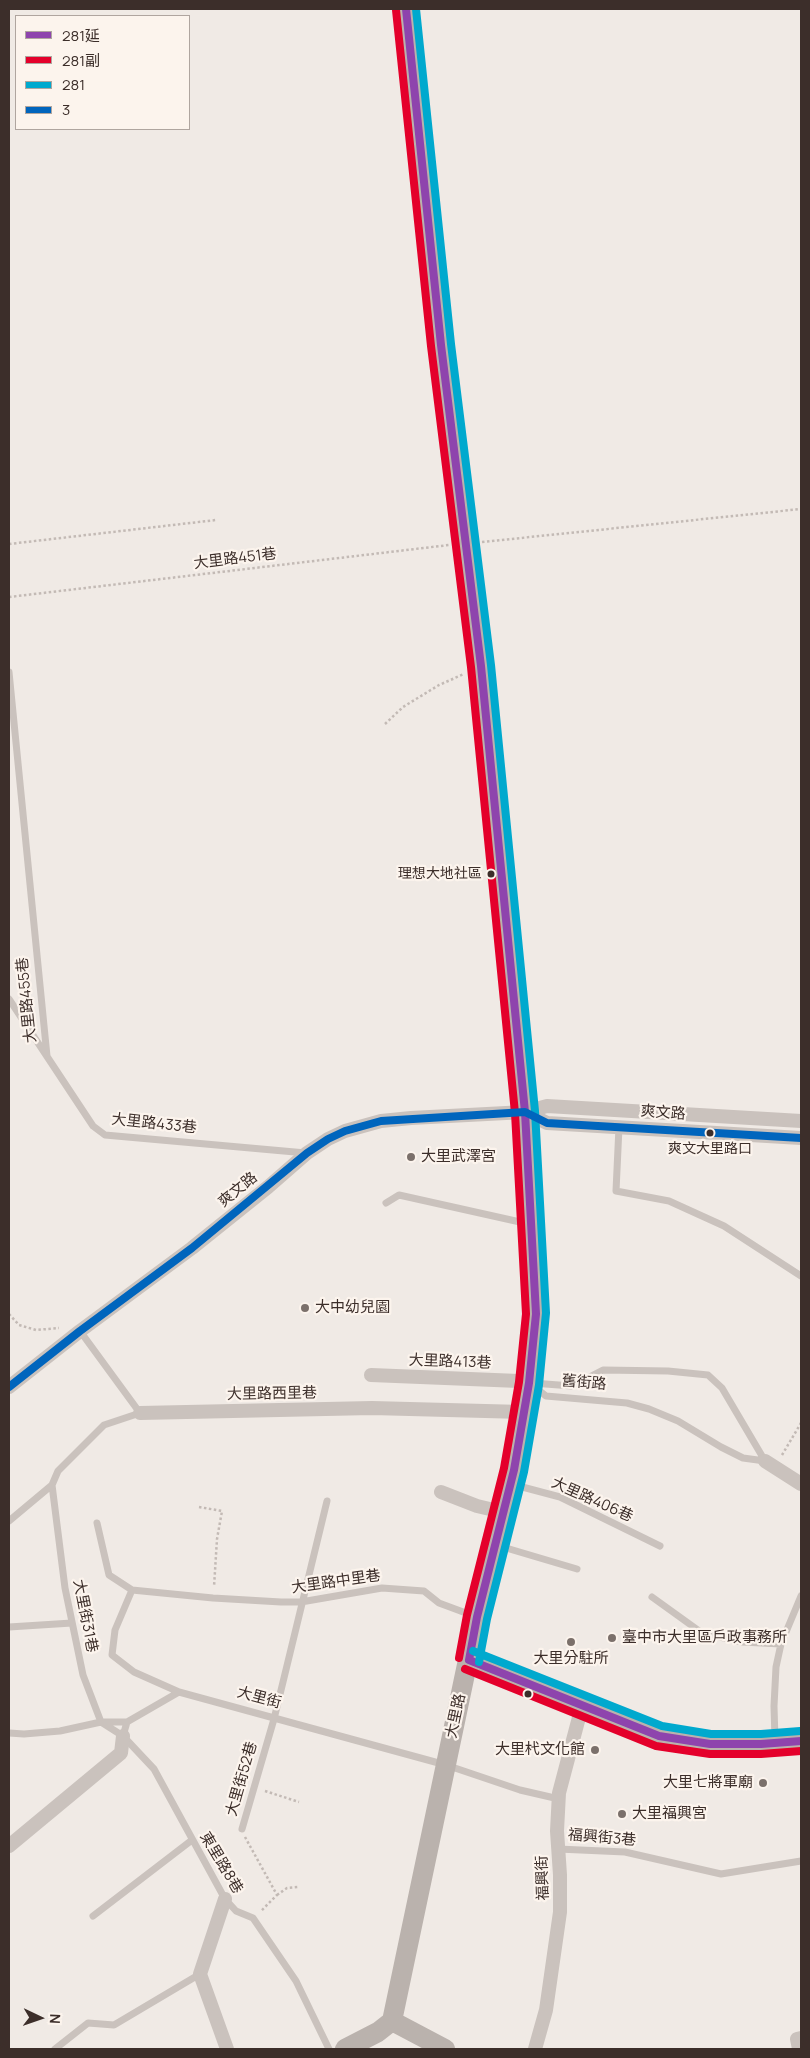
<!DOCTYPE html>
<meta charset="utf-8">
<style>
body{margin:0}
#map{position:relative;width:810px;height:2058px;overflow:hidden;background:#f0eae5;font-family:Manrope,"Noto Sans TC",sans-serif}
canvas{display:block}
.frame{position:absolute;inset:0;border:10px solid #3c2e2a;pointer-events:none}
.legend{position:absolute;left:15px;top:15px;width:175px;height:115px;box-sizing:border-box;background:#fcf4ed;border:1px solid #afa59f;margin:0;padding:6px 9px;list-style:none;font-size:15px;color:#3c2e2a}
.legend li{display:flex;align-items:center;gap:10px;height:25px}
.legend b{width:25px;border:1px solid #afa59f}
.north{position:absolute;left:15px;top:1993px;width:50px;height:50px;-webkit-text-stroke:4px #fcf4ed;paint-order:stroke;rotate:93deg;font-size:14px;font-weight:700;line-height:20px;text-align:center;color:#3c2e2a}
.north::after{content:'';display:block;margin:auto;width:18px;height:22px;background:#3c2e2a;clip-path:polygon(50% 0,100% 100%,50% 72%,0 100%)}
</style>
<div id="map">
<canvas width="810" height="2058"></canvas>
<div class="frame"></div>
<ul class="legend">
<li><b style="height:6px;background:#8e44ad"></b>281延</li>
<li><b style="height:6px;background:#e4002b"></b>281副</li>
<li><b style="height:6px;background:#00a9ce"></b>281</li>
<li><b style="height:6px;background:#0065bd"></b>3</li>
</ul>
<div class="north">N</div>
</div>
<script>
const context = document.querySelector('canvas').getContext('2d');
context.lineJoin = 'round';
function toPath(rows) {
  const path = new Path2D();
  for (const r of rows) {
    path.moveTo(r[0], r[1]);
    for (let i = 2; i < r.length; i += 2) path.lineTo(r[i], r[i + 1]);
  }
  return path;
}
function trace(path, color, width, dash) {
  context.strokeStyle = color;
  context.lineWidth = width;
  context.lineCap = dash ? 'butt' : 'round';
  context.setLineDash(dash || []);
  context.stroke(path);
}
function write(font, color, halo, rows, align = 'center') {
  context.font = font + ' Manrope,"Noto Sans TC",sans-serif';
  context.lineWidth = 4.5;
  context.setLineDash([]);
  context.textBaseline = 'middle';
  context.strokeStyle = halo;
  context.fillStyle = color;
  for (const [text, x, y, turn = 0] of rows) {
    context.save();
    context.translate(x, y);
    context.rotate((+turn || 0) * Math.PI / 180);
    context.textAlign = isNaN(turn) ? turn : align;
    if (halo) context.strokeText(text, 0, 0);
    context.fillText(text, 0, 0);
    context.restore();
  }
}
trace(toPath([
 [482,542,801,509],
 [9,544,216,520],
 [9,597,449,545],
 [385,724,403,707,439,685,464,674],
 [9,1314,19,1325,36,1330,59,1328],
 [782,1455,801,1423],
 [199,1507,222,1511,217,1539,214,1587],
 [265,1791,299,1802],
 [245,1837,277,1895,261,1911],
 [277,1895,287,1888,298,1887]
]), '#c3bab5', 2.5, [2.5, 2.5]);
trace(toPath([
 [9,672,47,1056],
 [9,999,93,1126,105,1135,306,1153],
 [619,1127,616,1191,669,1201,724,1226,801,1276],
 [386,1203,399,1195,529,1224],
 [532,1383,572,1386,603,1370,668,1371,708,1375,722,1388,765,1461],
 [532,1385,546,1396,627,1403,649,1409,678,1421,721,1447,743,1458,765,1461],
 [511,1484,560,1497,660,1546],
 [52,1485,65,1588,83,1675,101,1722,123,1736,154,1769,225,1899,236,1911,253,1918,296,1981,329,2049],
 [9,1521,52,1485,58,1471,104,1425,140,1413,80,1331],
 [97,1523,109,1575,132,1590,213,1598,281,1602,301,1602,382,1588,424,1591,439,1603,474,1616],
 [496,1545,577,1569],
 [132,1590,115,1630,112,1655,134,1672,179,1692],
 [652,1597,702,1633,742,1642,781,1644],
 [9,1627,72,1623],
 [9,1733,24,1734,60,1731,101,1722,127,1722],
 [123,1736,127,1722,179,1692,446,1765,520,1790,559,1799],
 [775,1740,774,1706,776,1667,781,1644,801,1596],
 [242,1829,274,1719,327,1501],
 [558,1849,625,1852,721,1874,801,1861],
 [93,1916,192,1840],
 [55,2049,88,2023,114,2025,200,1974]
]), '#cac2bd', 7);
trace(toPath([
 [525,1112,547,1123,801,1138],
 [371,1375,519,1381,529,1383],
 [9,1387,80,1331,192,1248,268,1187,307,1153,328,1139,345,1131,381,1121,411,1118,525,1112,547,1106,801,1121],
 [140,1413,372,1408,523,1412],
 [765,1461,801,1484],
 [441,1492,477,1506,494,1510,501,1520],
 [9,1846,121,1753,123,1736],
 [225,1899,200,1974,227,2049],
 [535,2049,546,2010,560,1912,560,1875,557,1831,559,1793,582,1706],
 [799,2049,797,2039,801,2038]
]), '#cac2bd', 14);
trace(toPath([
 [469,1660,659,1736,710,1744,761,1744,801,1741],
 [392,2021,477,1617,514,1470,529,1383,536,1314,525,1112,481,666,441,345,406,9],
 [392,2021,445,2049],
 [345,2049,378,2032,392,2021]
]), '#bab2ad', 20);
trace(toPath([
 [406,9,441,345,481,666,525,1112,536,1314,529,1383,514,1470,477,1617,469,1660],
 [469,1660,659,1736,710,1744,761,1744,801,1741]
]), '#8e44ad', 8);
trace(toPath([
 [396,10,431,346,471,667,515,1113,526,1314,519,1382,504,1468,467,1615,459,1658],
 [465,1669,656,1746,710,1754,761,1754,801,1751]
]), '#e4002b', 8);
trace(toPath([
 [416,9,451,344,491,665,535,1111,546,1313,539,1385,524,1472,487,1619,479,1662],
 [473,1651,662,1726,711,1734,761,1734,800,1731]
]), '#00a9ce', 8);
trace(toPath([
 [9,1387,80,1331,192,1248,307,1153,328,1139,345,1131,381,1121,525,1112,547,1123,801,1138]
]), '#0065bd', 8);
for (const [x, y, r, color] of [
 [491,874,4.5,"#3c2e2a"],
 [710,1133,4.5,"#3c2e2a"],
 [411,1157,5,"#7b706b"],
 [305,1308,5,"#7b706b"],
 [612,1638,5,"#7b706b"],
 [571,1642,5,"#7b706b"],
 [528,1694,4.5,"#3c2e2a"],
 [595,1750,5,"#7b706b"],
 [763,1783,5,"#7b706b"],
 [622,1814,5,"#7b706b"]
]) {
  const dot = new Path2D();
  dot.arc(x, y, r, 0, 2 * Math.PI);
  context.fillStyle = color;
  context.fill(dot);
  trace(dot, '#fcf4ed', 2);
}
write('14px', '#3c2e2a', '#fcf4ed', [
 ["理想大地社區",482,874],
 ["爽文大里路口",710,1149,"center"]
], 'right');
write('15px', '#3c2e2a', '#fcf4ed', [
 ["大里路451巷",235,559,-7],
 ["大里路455巷",27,1000,-96],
 ["爽文路",663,1113,4],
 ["大里路433巷",154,1124,6],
 ["爽文路",238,1190,-39],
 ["大里路413巷",450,1362,2],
 ["舊街路",584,1383,5],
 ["大里路西里巷",272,1394,-1],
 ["大里路406巷",592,1500,24],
 ["大里路中里巷",336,1582,-8],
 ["大里街31巷",85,1616,79],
 ["大里街",259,1698,15],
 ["大里路",456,1716,-78],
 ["大里街52巷",242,1779,-74],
 ["福興街3巷",602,1838,5],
 ["東里路8巷",221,1863,59],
 ["福興街",543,1878,-92]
]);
write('15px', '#3c2e2a', '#fcf4ed', [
 ["大里武澤宮",421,1157],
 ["大中幼兒園",315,1308],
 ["臺中市大里區戶政事務所",622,1638],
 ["大里分駐所",571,1659,"center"],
 ["大里杙文化館",585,1750,"right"],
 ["大里七將軍廟",753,1783,"right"],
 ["大里福興宮",632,1814]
], 'left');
</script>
